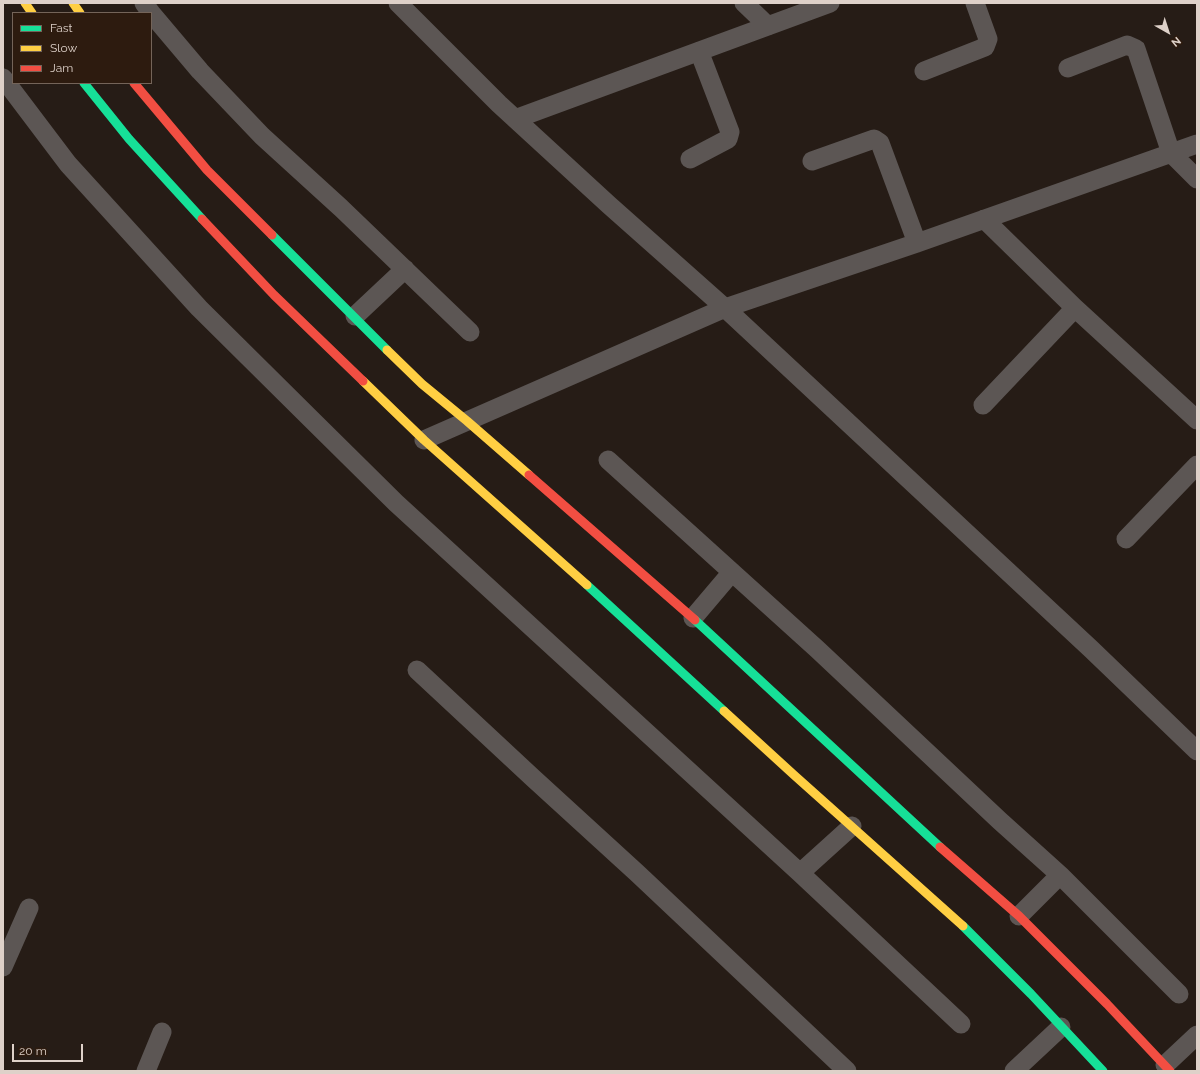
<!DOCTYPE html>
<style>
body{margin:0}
#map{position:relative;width:1200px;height:1074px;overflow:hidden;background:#261c16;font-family:Raleway,sans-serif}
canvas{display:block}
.frame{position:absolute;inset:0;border:4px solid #ded1c9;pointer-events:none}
.legend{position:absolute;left:12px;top:12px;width:140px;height:72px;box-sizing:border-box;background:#2d1b0f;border:1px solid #746459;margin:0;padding:5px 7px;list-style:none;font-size:12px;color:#ded1c9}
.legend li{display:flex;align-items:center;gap:8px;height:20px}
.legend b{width:20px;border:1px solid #746459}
.north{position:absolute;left:1148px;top:12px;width:40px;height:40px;-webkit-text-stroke:3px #2d1b0f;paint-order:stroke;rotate:141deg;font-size:11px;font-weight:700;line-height:16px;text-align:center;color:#ded1c9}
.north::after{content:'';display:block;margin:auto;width:14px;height:18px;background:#ded1c9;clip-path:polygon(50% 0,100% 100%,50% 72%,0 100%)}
.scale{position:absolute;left:12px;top:1044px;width:71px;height:18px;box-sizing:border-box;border:2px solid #ded1c9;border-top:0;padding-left:5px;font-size:12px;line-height:14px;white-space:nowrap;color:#ded1c9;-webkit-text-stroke:3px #2d1b0f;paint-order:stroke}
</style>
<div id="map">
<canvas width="1200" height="1074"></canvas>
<div class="frame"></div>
<ul class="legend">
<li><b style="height:5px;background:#16e098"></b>Fast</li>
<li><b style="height:5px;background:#ffcf43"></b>Slow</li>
<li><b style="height:5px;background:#f24e42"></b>Jam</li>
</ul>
<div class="north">N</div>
<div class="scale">20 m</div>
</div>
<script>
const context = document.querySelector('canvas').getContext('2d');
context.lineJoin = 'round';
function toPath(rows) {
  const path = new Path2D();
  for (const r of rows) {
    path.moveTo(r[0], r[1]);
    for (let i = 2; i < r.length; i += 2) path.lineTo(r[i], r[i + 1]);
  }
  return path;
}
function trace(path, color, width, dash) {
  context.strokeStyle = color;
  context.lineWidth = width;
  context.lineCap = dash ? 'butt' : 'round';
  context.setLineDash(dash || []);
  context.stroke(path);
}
trace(toPath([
 [144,3,151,13,200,71,262,136,341,208,470,332],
 [398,3,499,104,609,205,725,308,1091,649,1197,751],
 [744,3,768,26],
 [1068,68,1127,45,1136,49,1171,153,1197,179],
 [924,71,985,47,988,39,975,3],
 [3,78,68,164,199,308,311,419,396,503,800,873,961,1024],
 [515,119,830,3],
 [690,159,728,139,730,132,699,51],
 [812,161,874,139,880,143,917,243],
 [984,219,1075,308,1197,420],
 [355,316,405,269],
 [983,405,1075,308],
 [424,440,725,308,917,243,1197,144],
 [608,460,817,649,1000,821,1060,875,1179,994],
 [1126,539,1197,465],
 [693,618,732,572],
 [417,670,533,778,637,873,847,1071],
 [800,873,852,826],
 [1019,916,1060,875],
 [3,967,29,908],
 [1165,1065,1197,1035],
 [146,1071,162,1032],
 [1014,1071,1061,1027]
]), '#5c5654', 19);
trace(toPath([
 [84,83,129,139,202,219],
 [272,235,387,350],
 [587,585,724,711],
 [695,620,940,847],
 [963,926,1031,994,1103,1071]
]), '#16e098', 9);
trace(toPath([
 [25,3,32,13],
 [73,3,80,13],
 [387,350,422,384,467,421,529,475],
 [363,381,424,440,587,585],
 [724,711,794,775,963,926]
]), '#ffcf43', 9);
trace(toPath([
 [134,83,207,170,272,235],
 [202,219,274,295,363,381],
 [529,475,695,620],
 [940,847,1019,916,1107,1004,1170,1071]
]), '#f24e42', 9);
</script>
